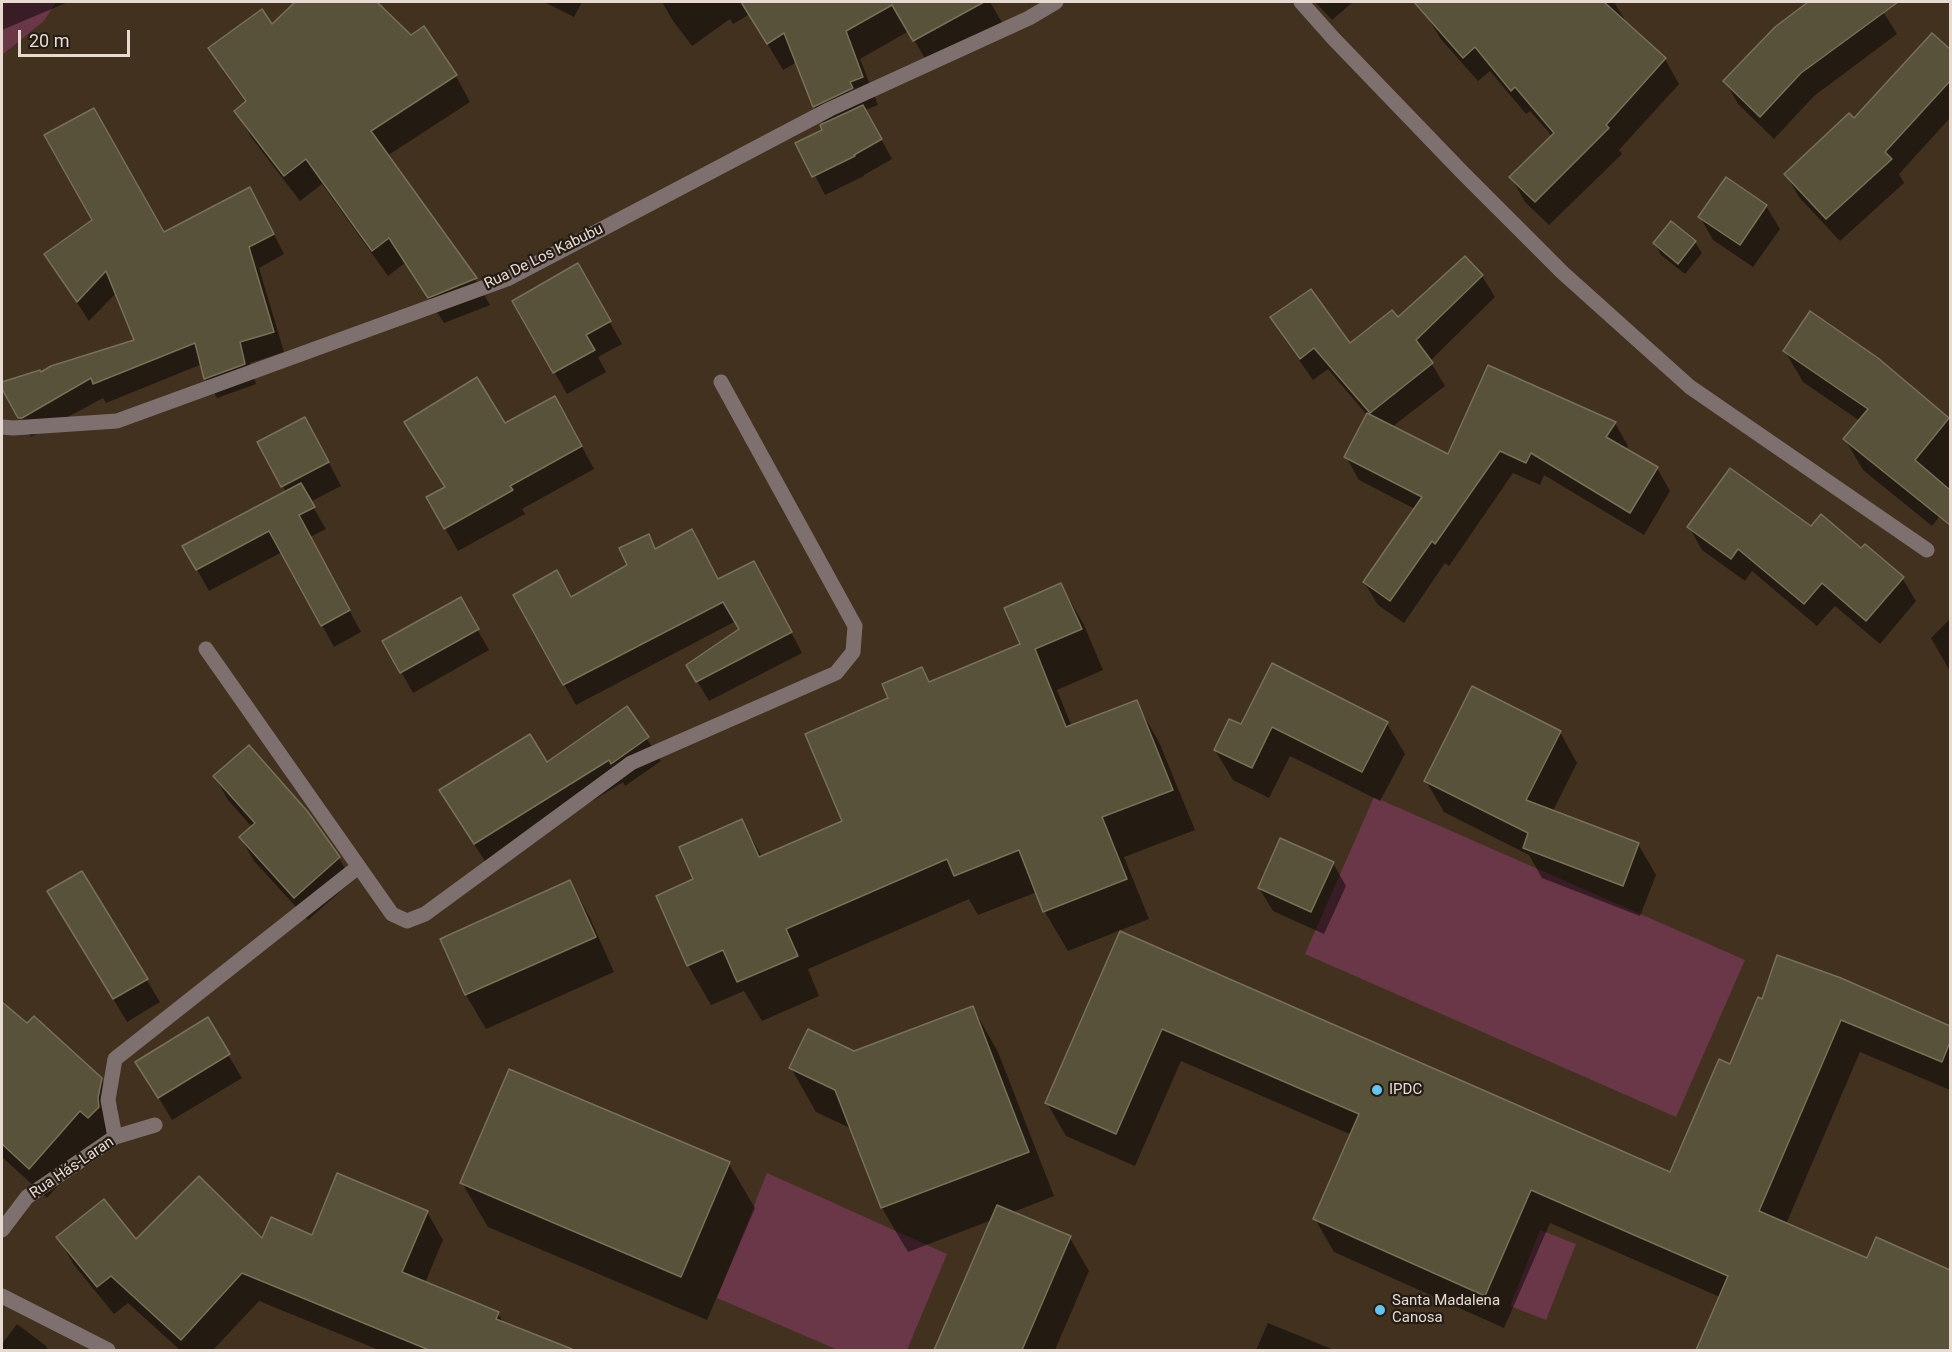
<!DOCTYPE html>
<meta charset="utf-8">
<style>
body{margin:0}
#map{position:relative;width:1952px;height:1352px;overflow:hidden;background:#433120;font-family:Roboto,sans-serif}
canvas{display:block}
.frame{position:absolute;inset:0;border:3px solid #e7dbd1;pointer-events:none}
.scale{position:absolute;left:18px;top:30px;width:112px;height:27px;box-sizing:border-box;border:3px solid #e7dbd1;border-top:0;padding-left:8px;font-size:18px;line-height:21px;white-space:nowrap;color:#e7dbd1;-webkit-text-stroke:4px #231b14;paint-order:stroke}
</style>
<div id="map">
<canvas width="1952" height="1352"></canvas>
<div class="frame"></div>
<div class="scale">20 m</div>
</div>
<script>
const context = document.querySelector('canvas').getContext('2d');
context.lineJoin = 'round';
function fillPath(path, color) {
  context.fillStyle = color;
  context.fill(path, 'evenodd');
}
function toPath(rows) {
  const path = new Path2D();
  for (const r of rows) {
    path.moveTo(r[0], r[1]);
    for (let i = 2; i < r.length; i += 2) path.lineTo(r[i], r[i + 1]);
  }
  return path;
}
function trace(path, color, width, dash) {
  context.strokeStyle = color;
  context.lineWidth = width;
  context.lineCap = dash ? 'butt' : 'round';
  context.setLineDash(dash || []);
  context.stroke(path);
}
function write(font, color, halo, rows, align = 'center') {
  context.font = font + ' Roboto,sans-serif';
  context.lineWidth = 4.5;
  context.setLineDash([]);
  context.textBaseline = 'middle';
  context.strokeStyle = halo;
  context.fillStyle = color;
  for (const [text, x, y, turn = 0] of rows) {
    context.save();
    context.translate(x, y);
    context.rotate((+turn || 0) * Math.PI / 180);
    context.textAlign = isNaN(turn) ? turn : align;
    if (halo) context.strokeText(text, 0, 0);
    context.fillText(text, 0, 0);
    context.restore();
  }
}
fillPath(toPath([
 [2,2,56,2,44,21,2,55],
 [1374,797,1745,960,1676,1117,1305,954],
 [767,1173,947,1254,907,1350,838,1350,717,1298],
 [1540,1230,1576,1244,1546,1320,1510,1306]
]), '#693748');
fillPath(toPath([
 [2,2,68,2,2,30],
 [297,2,375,2,410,37,456,76,470,102,387,156,475,279,490,305,444,323,405,263,388,276,322,184,300,201,251,137,236,111,246,103,225,74,210,48,272,26],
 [544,2,582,2,574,17],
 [662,2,990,2,1004,26,930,67,909,31,860,59,878,105,865,110,892,159,864,175,864,176,825,195,798,143,823,131,825,125,814,106,797,62,783,70,750,14,733,24,730,19,692,46,673,21],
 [1315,2,1353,2,1332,20],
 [1440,2,1614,2,1629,27,1665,59,1679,84,1619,150,1622,154,1549,225,1525,202,1511,177,1552,136,1530,111,1526,114,1490,71,1478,81,1440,38,1426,14],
 [1811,2,1877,2,1897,34,1814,96,1774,139,1738,104,1725,81,1775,28],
 [1933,35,1950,51,1950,118,1899,174,1904,183,1840,241,1799,197,1786,174,1854,121],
 [1766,206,1780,229,1753,267,1713,240,1700,217],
 [261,209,284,254,259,268,284,352,250,363,256,384,217,398,206,378,202,364,106,403,103,398,31,437,2,383,39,371,41,374,136,341,117,292,89,321,58,274,164,234],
 [1672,223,1695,242,1702,253,1685,274,1661,255,1655,244],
 [577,265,622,344,598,357,606,372,567,394,514,301],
 [1482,276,1495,297,1430,361,1445,386,1392,427,1449,456,1615,423,1628,446,1626,450,1657,468,1670,491,1644,535,1544,475,1540,485,1513,473,1449,566,1445,563,1404,623,1378,605,1364,582,1415,509,1359,480,1346,457,1367,415,1328,369,1313,380,1285,340,1272,318,1350,345],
 [1785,351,1877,359,1950,420,1950,503,1932,526,1863,470,1845,439,1860,421,1803,382],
 [568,421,594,469,522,509,525,514,458,551,428,498,446,488,505,425],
 [259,442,318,442,341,486,310,502,326,529,310,537,361,632,334,647,282,552,209,591,184,546,286,492],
 [1689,527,1811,528,1861,550,1902,578,1916,601,1880,644,1835,606,1817,626,1752,571,1745,581,1702,550],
 [648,536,656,550,719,581,765,583,802,653,709,701,688,666,741,629,736,621,576,705,564,684,571,598,629,566],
 [1061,585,1084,625,1103,670,1057,690,1072,727,1136,702,1159,742,1195,830,1124,857,1149,919,1068,951,1045,912,1037,892,978,915,969,899,808,969,819,996,762,1021,744,991,711,1005,688,965,695,880,742,821,762,857,844,821,930,683,1022,644],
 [460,599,489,650,413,693,384,641],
 [1950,619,1950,671,1931,638],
 [627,708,661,761,625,786,623,782,488,866,455,814,547,764],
 [1387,724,1405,754,1380,801,1290,756,1269,798,1233,780,1215,750,1242,726],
 [1560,732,1577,763,1553,811,1638,844,1656,875,1640,916,1542,878,1529,855,1444,812,1426,781],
 [215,777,307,813,339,858,352,881,308,920,254,861,241,838,252,827,228,800],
 [1333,863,1346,886,1324,934,1273,911,1259,888],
 [570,882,589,916,614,972,486,1029,466,995,441,939],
 [63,914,146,979,160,1002,127,1022],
 [1121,933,1670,1174,1731,1066,1763,1001,1840,980,1950,1028,1950,1090,1860,1052,1786,1224,1868,1260,1877,1239,1950,1271,1950,1350,1697,1350,1720,1297,1550,1223,1504,1328,1334,1252,1315,1219,1352,1135,1181,1061,1135,1166,1066,1136,1047,1103],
 [2,1004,101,1079,118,1109,115,1129,98,1140,47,1198,2,1157],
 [973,1008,998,1052,1054,1196,1011,1213,1070,1238,1089,1271,1055,1350,936,1350,992,1220,908,1252,882,1208,852,1129,816,1112,791,1068,854,1053],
 [207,1020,242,1078,172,1120,151,1085],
 [729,1164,755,1208,707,1320,488,1227,462,1183],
 [427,1212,443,1240,425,1283,498,1313,503,1323,572,1350,379,1350,259,1301,213,1350,180,1350,128,1303,114,1314,74,1265,58,1237,136,1241,263,1241,313,1237],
 [1268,1323,1334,1350,1256,1350],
 [17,1324,46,1346,48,1350,2,1350,2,1344]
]), '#0007');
const building = toPath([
 [295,2,377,2,411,35,424,26,457,75,371,131,477,278,428,298,389,238,372,251,306,159,284,176,234,111,246,101,208,48,262,9,272,24,295,2],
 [741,2,984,2,913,41,892,5,846,31,863,77,850,82,853,88,813,107,784,33,767,44,741,2],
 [1414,2,1604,2,1666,58,1606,125,1609,128,1535,202,1509,177,1554,133,1515,87,1511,91,1475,47,1463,58,1414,2],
 [1808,2,1898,2,1801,73,1760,117,1723,81,1775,27,1808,2],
 [1932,33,1950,49,1950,81,1885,152,1892,159,1826,219,1784,174,1849,113,1854,118,1932,33],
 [863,105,882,139,854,155,855,156,812,177,795,143,822,130,820,125,863,105],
 [94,108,164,232,250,187,274,234,249,247,274,332,240,342,245,364,204,379,195,343,93,384,91,378,22,418,18,418,2,389,2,382,40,370,41,372,51,366,134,340,106,271,77,302,44,254,92,220,44,135,94,108],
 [1726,177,1767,205,1740,245,1698,217,1726,177],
 [1671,221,1696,241,1678,264,1653,243,1671,221],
 [1465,256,1483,275,1416,340,1433,363,1370,413,1314,348,1300,359,1270,317,1311,289,1350,343,1392,310,1398,317,1465,256],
 [578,263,611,321,586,335,595,350,553,373,512,301,578,263],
 [1810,311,1878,358,1949,418,1915,460,1950,490,1950,525,1843,439,1868,409,1783,351,1810,311],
 [1488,365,1616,422,1606,437,1658,467,1630,513,1531,453,1526,463,1500,451,1435,544,1432,541,1390,601,1363,582,1422,497,1344,457,1367,413,1448,454,1488,365],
 [477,377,505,423,555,396,582,446,510,486,513,490,444,529,426,497,445,487,404,422,477,377],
 [305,417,329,462,281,487,257,442,305,417],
 [1730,468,1811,526,1821,514,1861,548,1865,544,1904,577,1866,621,1822,583,1804,604,1738,549,1731,559,1687,527,1730,468],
 [301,483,315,507,299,515,350,610,321,626,269,531,196,570,182,546,301,483],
 [692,529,718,579,754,561,792,632,696,682,686,665,739,629,723,602,563,685,513,595,557,570,571,597,627,565,619,548,649,534,655,549,692,529],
 [1061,583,1082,629,1035,649,1066,727,1137,700,1173,790,1102,817,1127,879,1043,912,1019,850,954,876,947,859,786,929,798,956,737,982,723,950,687,966,656,896,693,879,679,847,742,819,759,857,842,821,805,734,888,698,882,684,922,667,929,682,1020,644,1004,608,1061,583],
 [461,597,479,629,400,673,382,641,461,597],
 [1272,663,1388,722,1362,772,1272,727,1252,768,1214,750,1229,719,1241,724,1272,663],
 [1472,686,1561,731,1526,800,1639,843,1623,886,1523,848,1528,833,1424,781,1472,686],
 [627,706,649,737,611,764,609,760,474,844,439,790,530,734,547,762,627,706],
 [249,745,308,812,340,857,294,898,239,837,255,823,213,776,249,745],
 [1280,838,1334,862,1311,912,1258,888,1280,838],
 [82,871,148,979,113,999,47,891,82,871],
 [570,880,596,937,465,995,440,939,570,880],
 [1120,931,1670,1172,1719,1059,1730,1064,1758,997,1762,999,1777,955,1841,978,1950,1026,1950,1042,1942,1062,1841,1020,1759,1211,1867,1258,1876,1237,1950,1270,1950,1350,1696,1350,1728,1276,1531,1190,1485,1296,1313,1219,1359,1114,1162,1029,1116,1134,1045,1103,1120,931],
 [2,1002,27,1023,34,1016,102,1078,98,1098,99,1107,88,1118,80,1111,29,1169,2,1144,2,1002],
 [973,1006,1029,1152,881,1208,835,1090,789,1068,808,1029,854,1051,973,1006],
 [208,1017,230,1054,158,1098,135,1062,208,1017],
 [509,1069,730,1162,681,1277,460,1183,509,1069],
 [337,1173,428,1211,402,1272,499,1312,496,1319,572,1349,572,1350,429,1350,242,1273,181,1340,111,1276,97,1287,56,1237,104,1199,136,1239,199,1176,262,1238,271,1217,312,1235,337,1173],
 [997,1205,1071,1236,1022,1350,934,1350,997,1205]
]);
fillPath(building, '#575239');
trace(building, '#777158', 1.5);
trace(toPath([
 [1301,2,1333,38,1462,172,1563,273,1690,387,1927,550],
 [2,427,13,428,117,421,507,279,830,109,1029,18,1056,2],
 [206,649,392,914,407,921,425,914,631,763,836,673,853,652,855,626,721,382],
 [115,1137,108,1100,115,1059,358,867],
 [2,1230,27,1197,115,1137,155,1125],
 [2,1296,108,1350]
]), '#7e706e', 15);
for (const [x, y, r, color] of [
 [1377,1090,6,"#65c5ee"],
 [1380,1310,6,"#65c5ee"]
]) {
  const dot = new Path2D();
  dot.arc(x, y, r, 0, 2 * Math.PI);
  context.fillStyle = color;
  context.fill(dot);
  trace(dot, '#231b14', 2);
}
write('15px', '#e7dbd1', '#231b14', [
 ["Rua De Los Kabubu",544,257,-26],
 ["Rua Hás-Laran",72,1168,-34]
]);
write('15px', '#e7dbd1', '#231b14', [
 ["IPDC",1389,1090],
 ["Santa Madalena",1392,1301],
 ["Canosa",1392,1318]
], 'left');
</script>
